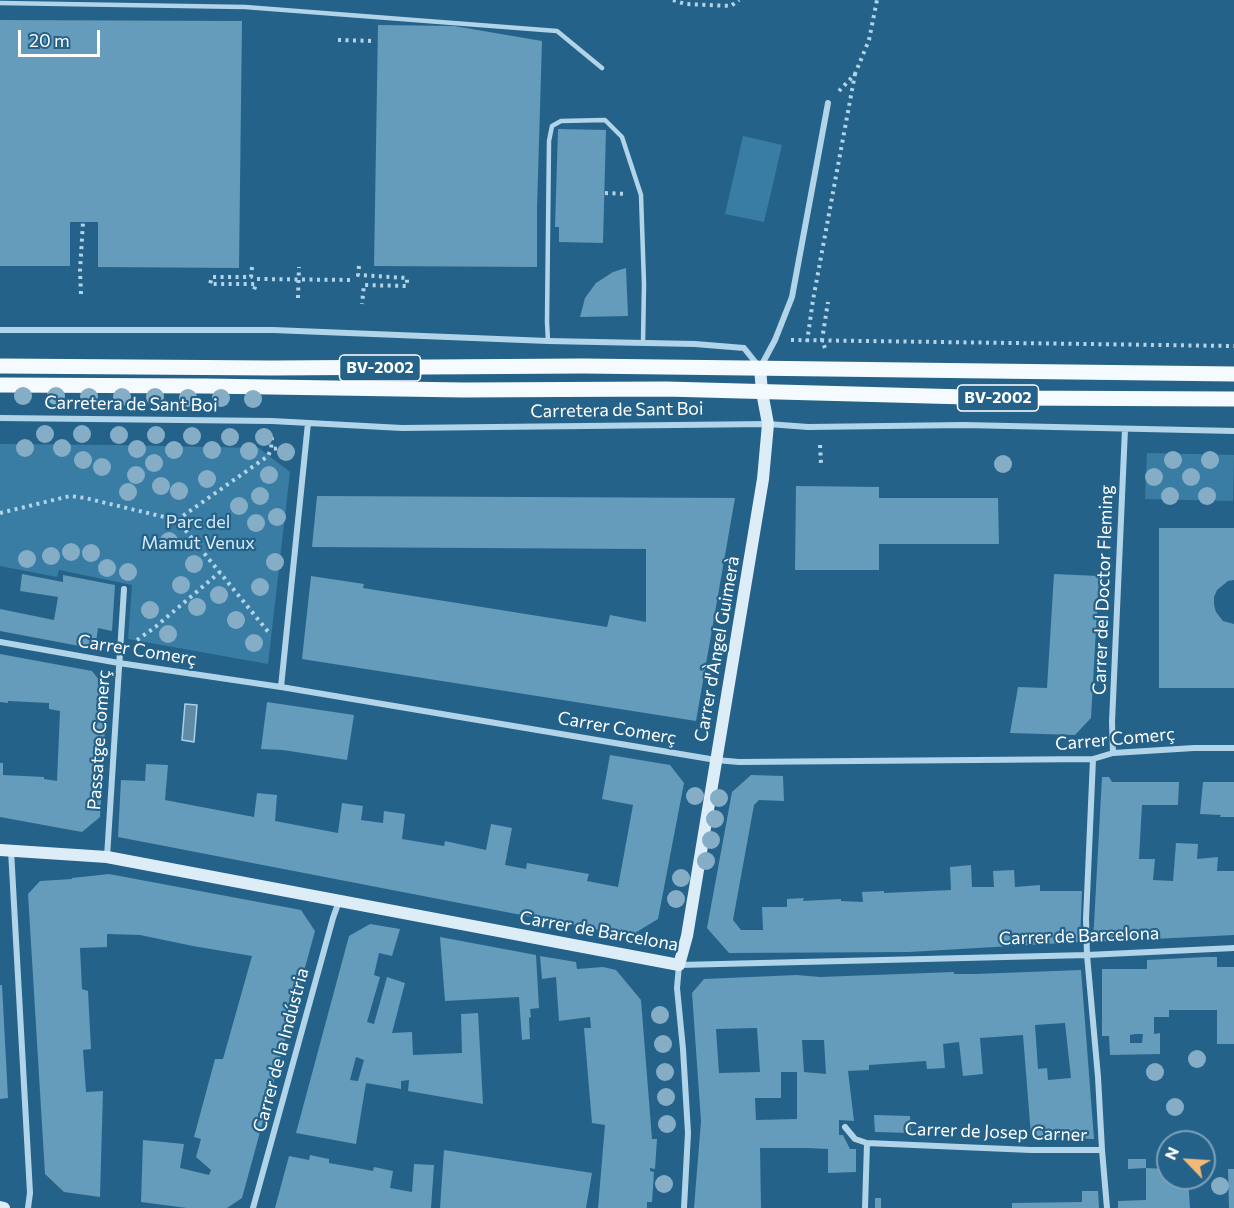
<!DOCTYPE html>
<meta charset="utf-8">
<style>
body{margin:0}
#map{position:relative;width:1234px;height:1208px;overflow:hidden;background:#256289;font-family:Commissioner,sans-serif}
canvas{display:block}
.north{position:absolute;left:1156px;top:1130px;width:60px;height:60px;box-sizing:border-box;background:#256289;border:2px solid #7ca1b8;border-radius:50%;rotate:295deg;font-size:16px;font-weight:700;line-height:24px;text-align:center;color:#fff}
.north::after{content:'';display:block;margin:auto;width:21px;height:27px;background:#f3b976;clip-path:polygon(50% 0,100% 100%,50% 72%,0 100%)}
.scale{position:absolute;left:18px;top:30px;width:82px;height:27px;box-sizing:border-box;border:3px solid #fff;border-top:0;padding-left:8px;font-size:18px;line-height:21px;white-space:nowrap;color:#fff;-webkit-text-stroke:4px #256289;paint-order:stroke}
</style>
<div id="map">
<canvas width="1234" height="1208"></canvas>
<div class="north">N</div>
<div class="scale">20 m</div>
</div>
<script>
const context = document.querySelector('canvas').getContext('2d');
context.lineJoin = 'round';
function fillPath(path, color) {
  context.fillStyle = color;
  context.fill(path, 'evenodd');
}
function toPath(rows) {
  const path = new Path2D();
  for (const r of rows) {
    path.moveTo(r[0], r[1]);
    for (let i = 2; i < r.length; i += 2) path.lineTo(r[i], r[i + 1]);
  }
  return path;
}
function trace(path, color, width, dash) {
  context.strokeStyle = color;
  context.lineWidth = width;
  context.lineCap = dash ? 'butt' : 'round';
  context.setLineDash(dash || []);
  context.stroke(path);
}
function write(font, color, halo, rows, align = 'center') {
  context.font = font + ' Commissioner,sans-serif';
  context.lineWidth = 4.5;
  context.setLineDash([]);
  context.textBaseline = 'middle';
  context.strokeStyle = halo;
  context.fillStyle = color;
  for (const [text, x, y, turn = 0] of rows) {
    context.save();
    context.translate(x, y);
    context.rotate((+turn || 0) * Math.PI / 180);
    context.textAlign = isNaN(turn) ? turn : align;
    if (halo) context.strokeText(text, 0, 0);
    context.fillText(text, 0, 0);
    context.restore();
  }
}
fillPath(toPath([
 [743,136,782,145,764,222,725,214],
 [0,444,118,445,259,448,290,472,268,664,128,639,132,585,59,570,57,577,0,566],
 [1147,453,1234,455,1233,501,1145,499]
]), '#397da5');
const water = toPath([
 [185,704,197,705,194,742,182,740,185,704]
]);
fillPath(water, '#618aa4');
trace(water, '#a6d1ea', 1.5);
fillPath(toPath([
 [0,20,242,21,239,268,98,267,98,222,70,222,70,266,0,266],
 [378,25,454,26,542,41,537,209,537,267,374,266],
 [558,129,606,130,603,243,559,242,559,227,555,227],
 [626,268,628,316,580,317,585,298,596,283,613,272],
 [796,486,879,487,879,498,998,498,999,544,879,544,879,570,795,570],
 [317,496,735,498,696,721,302,659,311,576,364,584,363,588,607,627,610,615,646,622,646,549,312,547],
 [1159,528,1234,528,1234,580,1228,581,1217,590,1214,597,1214,605,1216,612,1223,621,1234,624,1234,688,1159,688],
 [22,574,63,582,63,575,115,585,112,631,98,628,95,649,0,631,0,609,54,620,58,597,20,591],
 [1054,574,1099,576,1091,718,1075,735,1010,733,1018,687,1047,688],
 [0,654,92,671,107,690,100,817,82,832,0,817,0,763,3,763,3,775,44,777,44,779,57,781,60,711,49,709,49,703,8,701,8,703,0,702],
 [267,702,354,715,347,760,283,750,261,749],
 [610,755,670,765,684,783,658,919,630,936,118,837,121,780,145,781,146,764,168,765,165,800,254,817,257,793,277,795,275,821,338,833,342,803,363,806,361,820,383,823,384,811,405,814,402,839,444,846,445,841,486,850,491,824,512,828,505,865,526,869,527,863,589,874,587,881,618,887,633,805,602,799],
 [751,775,783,776,784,801,759,800,754,805,733,920,741,930,763,930,762,907,787,907,787,899,804,898,803,901,841,899,841,901,863,902,862,892,884,891,884,893,951,890,950,867,971,865,972,887,994,887,993,871,1014,870,1015,887,1040,885,1040,891,1082,891,1080,942,909,952,729,953,707,928,732,792],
 [1102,777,1109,777,1112,782,1179,782,1178,805,1142,805,1139,859,1155,859,1153,880,1173,881,1176,843,1198,844,1197,859,1218,857,1217,871,1234,871,1234,935,1093,942],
 [1203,782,1234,782,1234,817,1220,817,1221,815,1200,814],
 [109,874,301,910,315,931,242,1198,227,1208,187,1208,141,1202,143,1140,184,1144,180,1168,209,1175,211,1170,196,1157,201,1139,194,1137,215,1059,223,1059,252,956,193,946,140,935,107,934,107,947,80,948,82,989,88,991,91,1049,83,1050,86,1092,103,1091,100,1197,64,1192,45,1174,28,894,40,881,72,879,72,878],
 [370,924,400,929,392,956,379,953,374,975,380,977,367,1022,374,1024,387,977,405,983,392,1033,412,1032,413,1055,462,1053,461,1014,478,1013,483,1104,408,1091,409,1080,401,1081,401,1089,366,1083,356,1144,296,1133,349,936],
 [356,1057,364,1060,358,1081,350,1080],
 [440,937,536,955,539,1008,530,1009,531,1017,529,1018,530,1039,522,1040,519,997,445,1001],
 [540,956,576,962,577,969,603,967,616,970,641,1000,652,1139,657,1139,655,1169,650,1168,650,1171,654,1172,652,1202,647,1202,647,1208,598,1208,605,1125,592,1123,584,1028,591,1028,590,1017,559,1021,556,977,542,979],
 [1205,957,1217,957,1217,967,1234,967,1234,1044,1217,1044,1217,1010,1169,1010,1169,1017,1154,1017,1154,1034,1160,1033,1160,1054,1110,1055,1109,1036,1102,1036,1102,969,1147,969,1147,960],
 [1135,1034,1143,1034,1142,1043,1130,1043,1130,1035],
 [1081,970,1094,1139,1031,1136,1023,1035,980,1038,983,1074,963,1076,959,1042,943,1044,945,1068,927,1069,926,1061,869,1065,869,1070,848,1071,854,1121,839,1120,839,1135,843,1135,850,1149,856,1149,856,1172,828,1173,828,1149,807,1148,760,1148,761,1208,694,1208,701,1121,692,993,704,979,797,975,820,977,954,972,954,974,975,974],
 [1065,1023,1071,1078,1048,1080,1047,1068,1038,1069,1035,1025],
 [757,1028,760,1072,719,1073,716,1029],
 [802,1040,824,1040,826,1074,804,1072],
 [781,1072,797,1072,797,1119,756,1120,755,1098,781,1098],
 [0,985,2,985,8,1098,0,1099],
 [874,1115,910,1116,911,1133,875,1132],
 [444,1150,592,1173,586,1208,440,1208],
 [310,1155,329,1159,329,1163,352,1167,373,1171,374,1167,393,1171,390,1188,412,1192,414,1164,434,1165,431,1208,275,1208,289,1156,309,1160],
 [1128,1159,1146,1159,1146,1168,1128,1169],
 [1146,1168,1168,1169,1168,1178,1188,1178,1190,1208,1118,1208,1118,1201,1146,1200],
 [1228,1169,1234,1169,1234,1208,1229,1208],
 [1082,1191,1098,1191,1099,1208,1012,1208,1012,1203,1082,1202],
 [875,1198,881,1198,881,1208,875,1208]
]), '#659bbb');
trace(toPath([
 [673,0,685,4,731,6,739,0],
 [338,40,375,41],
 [839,91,855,74,869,40,877,0],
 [605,193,626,194],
 [359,266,358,275,407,278,407,286,364,285,362,304],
 [252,267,251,277,212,277,210,284,256,284,253,293],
 [257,279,352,280],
 [81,294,80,271,83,222],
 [298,298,299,267],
 [791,340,1234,346],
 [807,342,813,300,855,74],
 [825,348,822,340,828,302],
 [272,437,271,449,290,447],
 [820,445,821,464],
 [0,513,70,496,85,498,177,520,270,634],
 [177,520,268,456,271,449],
 [137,640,154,628,220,572]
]), '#b2d4e9', 4, [3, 4.5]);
trace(toPath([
 [0,3,245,7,557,31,602,68],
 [548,341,547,322,549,141,552,126,561,121,605,120,622,137,641,195,644,284,643,343]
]), '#b2d4e9', 4.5);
trace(toPath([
 [0,330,273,330,548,341,695,344,744,348,760,368,775,340,792,297,828,103],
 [0,418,272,421,402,428,768,424,808,427,964,425,1234,431],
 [0,642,119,663,281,687,716,760,739,762,1093,759,1113,753,1194,748,1234,748],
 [281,687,308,423],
 [1113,753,1112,722,1125,429],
 [1093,759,1086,919,1087,955,1098,1077,1102,1150],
 [11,850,30,1193,28,1208],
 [107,857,124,589],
 [845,1127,855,1139,867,1143],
 [253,1208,333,918,339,901],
 [684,1208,688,1133,683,1049,677,988,679,965,1087,955,1234,948],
 [865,1208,867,1143,1031,1150,1102,1150,1107,1208]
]), '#b2d4e9', 6);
trace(toPath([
 [0,850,107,857,679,965,687,936,763,479,768,424,762,392,760,368],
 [0,1207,4,1208]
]), '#dcedf8', 12);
trace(toPath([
 [0,366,272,368,583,366,1234,374],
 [0,385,205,386,464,390,666,389,1004,398,1234,399]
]), '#f5fafe', 15);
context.fillStyle = '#86adc6';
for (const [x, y] of [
 [23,396],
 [56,396],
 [89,397],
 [122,397],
 [155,397],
 [188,398],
 [221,398],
 [253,399],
 [45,434],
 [82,434],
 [119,435],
 [156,435],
 [192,436],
 [230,437],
 [264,437],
 [25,448],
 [62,448],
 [137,449],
 [174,450],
 [212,450],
 [249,451],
 [286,452],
 [83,460],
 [1173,460],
 [1210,460],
 [154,463],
 [1003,464],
 [102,467],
 [136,475],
 [269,475],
 [1154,477],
 [1191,477],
 [207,479],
 [161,486],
 [179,491],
 [128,492],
 [260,496],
 [1170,496],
 [1207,496],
 [239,506],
 [277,517],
 [256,523],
 [169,541],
 [71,552],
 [91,553],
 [51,556],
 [27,559],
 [275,562],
 [194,564],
 [107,568],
 [128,572],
 [181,585],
 [260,587],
 [219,595],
 [197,607],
 [150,610],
 [236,620],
 [168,634],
 [254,643],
 [695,796],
 [719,798],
 [715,819],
 [711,840],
 [706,861],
 [681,878],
 [676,899],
 [660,1015],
 [663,1044],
 [1197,1059],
 [665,1072],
 [1155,1072],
 [666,1097],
 [1175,1107],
 [667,1124],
 [664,1184],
 [1220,1186]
]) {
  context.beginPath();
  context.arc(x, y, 9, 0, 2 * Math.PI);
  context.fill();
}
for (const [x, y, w] of [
 [380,368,81],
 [998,398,81]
]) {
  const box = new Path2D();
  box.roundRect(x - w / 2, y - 13, w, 26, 4.5);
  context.fillStyle = '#256289';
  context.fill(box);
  trace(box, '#fff', 1.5);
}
write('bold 16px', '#fff', null, [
 ["BV-2002",380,368],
 ["BV-2002",998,398]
]);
write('18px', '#fff', '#256289', [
 ["Carretera de Sant Boi",131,404,1],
 ["Carretera de Sant Boi",617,410,-1],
 ["Carrer del Doctor Fleming",1103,590,-88],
 ["Carrer d'Àngel Guimerà",717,649,-80],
 ["Carrer Comerç",137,650,9],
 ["Carrer Comerç",617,728,10],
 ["Carrer Comerç",1115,739,-5],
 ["Passatge Comerç",99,740,-86],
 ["Carrer de Barcelona",599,931,10],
 ["Carrer de Barcelona",1079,936,-2],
 ["Carrer de la Indústria",281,1050,-75],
 ["Carrer de Josep Carner",996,1132,2]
]);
write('18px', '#d6ebf7', '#256289', [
 ["Parc del",198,522],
 ["Mamut Venux",198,543]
]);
</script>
